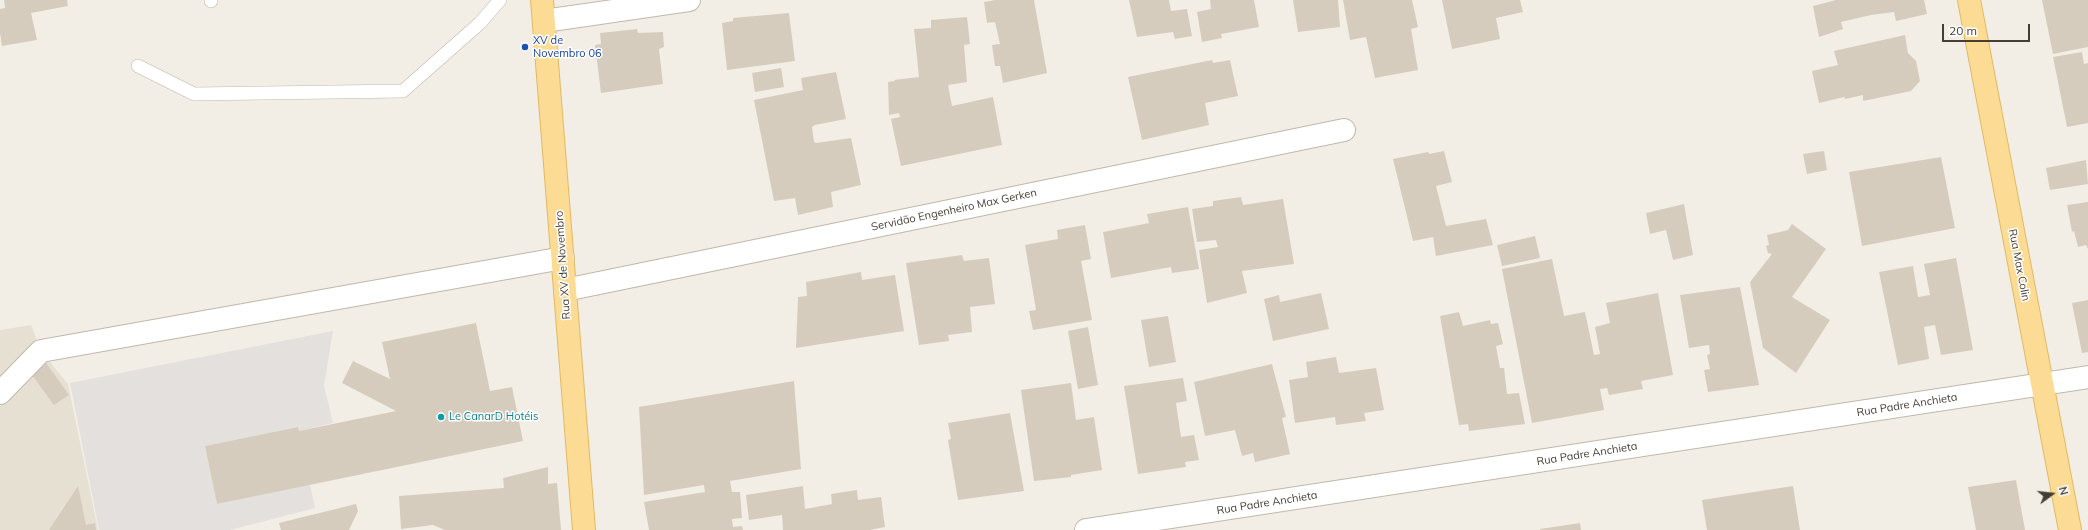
<!DOCTYPE html>
<meta charset="utf-8">
<style>
body{margin:0}
#map{position:relative;width:2088px;height:530px;overflow:hidden;background:#f2eee5;font-family:Mulish,sans-serif}
canvas{display:block}
.north{position:absolute;left:2032px;top:474px;width:40px;height:40px;-webkit-text-stroke:3px #fff;paint-order:stroke;rotate:75deg;font-size:11px;font-weight:700;line-height:16px;text-align:center;color:#443e35}
.north::after{content:'';display:block;margin:auto;width:14px;height:18px;background:#443e35;clip-path:polygon(50% 0,100% 100%,50% 72%,0 100%)}
.scale{position:absolute;left:1942px;top:24px;width:88px;height:18px;box-sizing:border-box;border:2px solid #443e35;border-top:0;padding-left:5px;font-size:12px;line-height:14px;white-space:nowrap;color:#443e35;-webkit-text-stroke:3px #fff;paint-order:stroke}
</style>
<div id="map">
<canvas width="2088" height="530"></canvas>
<div class="north">N</div>
<div class="scale">20 m</div>
</div>
<script>
const context = document.querySelector('canvas').getContext('2d');
context.lineJoin = 'round';
function fillPath(path, color) {
  context.fillStyle = color;
  context.fill(path, 'evenodd');
}
function toPath(rows) {
  const path = new Path2D();
  for (const r of rows) {
    path.moveTo(r[0], r[1]);
    for (let i = 2; i < r.length; i += 2) path.lineTo(r[i], r[i + 1]);
  }
  return path;
}
function trace(path, color, width, dash) {
  context.strokeStyle = color;
  context.lineWidth = width;
  context.lineCap = dash ? 'butt' : 'round';
  context.setLineDash(dash || []);
  context.stroke(path);
}
function write(font, color, halo, rows, align = 'center') {
  context.font = font + ' Mulish,sans-serif';
  context.lineWidth = 3;
  context.setLineDash([]);
  context.textBaseline = 'middle';
  context.strokeStyle = halo;
  context.fillStyle = color;
  for (const [text, x, y, turn = 0] of rows) {
    context.save();
    context.translate(x, y);
    context.rotate((+turn || 0) * Math.PI / 180);
    context.textAlign = isNaN(turn) ? turn : align;
    if (halo) context.strokeText(text, 0, 0);
    context.fillText(text, 0, 0);
    context.restore();
  }
}
fillPath(toPath([
 [31,325,41,351,68,384,98,530,0,530,0,330]
]), '#e6e0d3');
fillPath(toPath([
 [333,331,324,386,333,423,299,431,298,427,205,446,217,504,310,484,315,508,230,530,99,530,70,383]
]), '#e3e0dd');
fillPath(toPath([
 [4,0,67,0,68,6,31,13,37,40,2,46,0,33,0,9,5,8],
 [995,0,1034,0,1047,73,1003,83,1000,66,995,66,992,45,1000,44,995,22,987,23,984,2],
 [1129,0,1169,0,1171,11,1187,9,1192,36,1175,39,1173,32,1137,37],
 [1210,0,1254,0,1259,27,1221,34,1222,38,1202,42,1197,12,1211,9],
 [1293,0,1338,0,1340,27,1298,32],
 [1343,0,1412,0,1418,27,1411,29,1418,70,1375,78,1366,37,1350,40],
 [1442,0,1520,0,1523,12,1496,18,1500,39,1452,49],
 [1836,0,1924,0,1927,14,1896,21,1894,12,1871,15,1841,22,1843,29,1819,37,1813,6],
 [2042,0,2088,0,2088,47,2053,54],
 [789,13,795,61,727,70,722,23,733,21,733,18],
 [967,17,970,44,964,45,967,82,948,85,952,106,993,97,1002,145,901,166,891,119,900,117,899,113,889,115,888,82,895,81,894,80,919,77,914,29,931,28,931,20],
 [637,29,638,33,663,32,664,47,659,49,663,84,601,93,595,45,601,44,600,33],
 [1905,35,1908,53,1916,61,1920,81,1911,91,1863,101,1863,95,1845,99,1844,97,1819,103,1812,71,1838,65,1834,51],
 [2082,52,2084,64,2088,63,2088,123,2067,127,2053,57],
 [1212,60,1213,63,1230,60,1238,96,1205,103,1209,125,1142,140,1128,77],
 [781,68,784,87,755,92,752,73],
 [836,72,846,119,815,125,812,127,814,142,816,143,851,138,861,185,831,192,833,207,798,215,795,198,774,201,754,100,803,90,801,78],
 [1444,151,1452,182,1436,186,1446,226,1486,219,1493,245,1436,256,1433,237,1413,241,1393,159,1428,152,1429,154],
 [1824,151,1827,170,1807,174,1803,154],
 [1941,157,1955,228,1862,246,1849,172],
 [2086,160,2088,184,2050,190,2046,168],
 [1241,197,1243,205,1283,199,1294,264,1242,271,1247,293,1207,303,1199,250,1218,247,1216,240,1197,242,1192,209,1213,206,1213,201],
 [2088,202,2088,249,2086,245,2078,247,2074,231,2072,232,2067,205],
 [1684,204,1693,255,1673,260,1666,230,1650,234,1646,213],
 [1188,207,1199,269,1172,273,1171,267,1111,278,1103,232,1149,223,1147,214],
 [1792,224,1826,249,1792,297,1830,320,1796,373,1763,348,1750,282,1772,254,1768,253,1766,246,1769,245,1767,235,1788,230],
 [1085,225,1091,259,1081,261,1092,320,1033,330,1029,311,1036,310,1025,245,1058,239,1057,230],
 [1535,236,1540,258,1502,266,1497,245],
 [962,255,964,261,989,258,995,304,970,307,972,332,948,335,949,341,919,345,906,263],
 [1956,258,1973,350,1941,355,1935,325,1924,327,1929,359,1898,365,1879,272,1913,266,1918,297,1930,295,1924,264],
 [1552,259,1564,316,1585,312,1594,355,1600,354,1595,327,1610,323,1606,303,1658,293,1673,375,1641,381,1643,389,1609,395,1607,388,1600,389,1604,410,1532,423,1502,269],
 [861,272,862,280,895,275,904,331,796,348,798,297,807,296,806,282],
 [1740,287,1759,385,1708,392,1704,370,1710,369,1707,355,1710,354,1709,345,1689,348,1680,295],
 [1321,293,1329,329,1273,341,1264,299,1279,295,1280,302],
 [2088,300,2088,352,2082,353,2072,303],
 [1459,312,1463,326,1490,320,1491,324,1498,323,1503,344,1496,346,1500,368,1504,368,1507,394,1519,393,1525,424,1469,431,1468,424,1459,425,1440,316],
 [1168,316,1176,362,1149,367,1141,320],
 [476,323,490,391,512,387,523,441,217,504,205,446,298,427,299,431,396,411,342,383,353,361,390,379,382,342],
 [1088,327,1098,385,1078,389,1068,331],
 [1336,357,1339,373,1376,368,1384,410,1364,413,1366,421,1336,425,1335,417,1295,423,1289,380,1308,377,1306,362],
 [44,360,69,395,54,405,29,371],
 [1272,364,1286,417,1282,418,1290,454,1255,462,1253,453,1242,456,1235,430,1205,436,1194,382],
 [1183,378,1187,401,1176,403,1181,437,1194,435,1199,460,1185,462,1186,467,1138,474,1124,386],
 [794,381,801,469,730,481,732,492,740,492,742,518,732,519,733,527,742,526,743,530,649,530,644,502,705,492,704,485,644,495,639,407],
 [1071,383,1076,420,1094,417,1102,470,1071,475,1071,477,1034,481,1021,390],
 [1010,413,1024,491,958,500,948,440,951,439,948,423],
 [548,467,548,484,557,483,561,530,445,530,433,525,401,529,399,496,504,488,503,478],
 [2016,480,2025,530,1976,530,1968,487],
 [78,486,86,525,95,523,96,530,49,530],
 [803,486,805,509,832,504,831,494,857,490,858,500,881,497,885,527,869,530,783,530,782,515,749,520,746,495],
 [1793,486,1800,530,1707,530,1702,500],
 [356,504,358,511,349,530,281,530,279,523],
 [1580,523,1581,530,1540,530,1540,529]
]), '#d6ccbd');
const lane = toPath([
 [211,0,211,1],
 [138,66,194,94,403,91,480,23,500,0]
]);
const street = toPath([
 [544,21,689,0],
 [565,290,1344,130],
 [0,393,41,351,563,258],
 [1086,530,2088,377]
]);
const primary = toPath([
 [542,0,584,530],
 [1969,0,2070,530]
]);
trace(lane, '#c0b8ab', 14);
trace(street, '#c0b8ab', 24);
trace(primary, '#e1b964', 24);
trace(lane, '#fff', 13);
trace(street, '#fff', 22);
trace(primary, '#fcdc94', 22);
for (const [x, y, r, color] of [
 [525,47,4,"#1a4fb4"],
 [441,417,4,"#0f9aa8"]
]) {
  const dot = new Path2D();
  dot.arc(x, y, r, 0, 2 * Math.PI);
  context.fillStyle = color;
  context.fill(dot);
  trace(dot, '#fff', 1.5);
}
write('11px', '#164399', '#fff', [
 ["XV de",533,41],
 ["Novembro 06",533,54]
], 'left');
write('11px', '#443e35', '#fff', [
 ["Servidão Engenheiro Max Gerken",954,210,-12],
 ["Rua XV de Novembro",563,265,-94],
 ["Rua Max Colin",2019,265,79],
 ["Rua Padre Anchieta",1907,405,-9],
 ["Rua Padre Anchieta",1587,454,-9],
 ["Rua Padre Anchieta",1267,503,-9]
]);
write('11px', '#0d838f', '#fff', [
 ["Le CanarD Hotéis",449,417]
], 'left');
</script>
